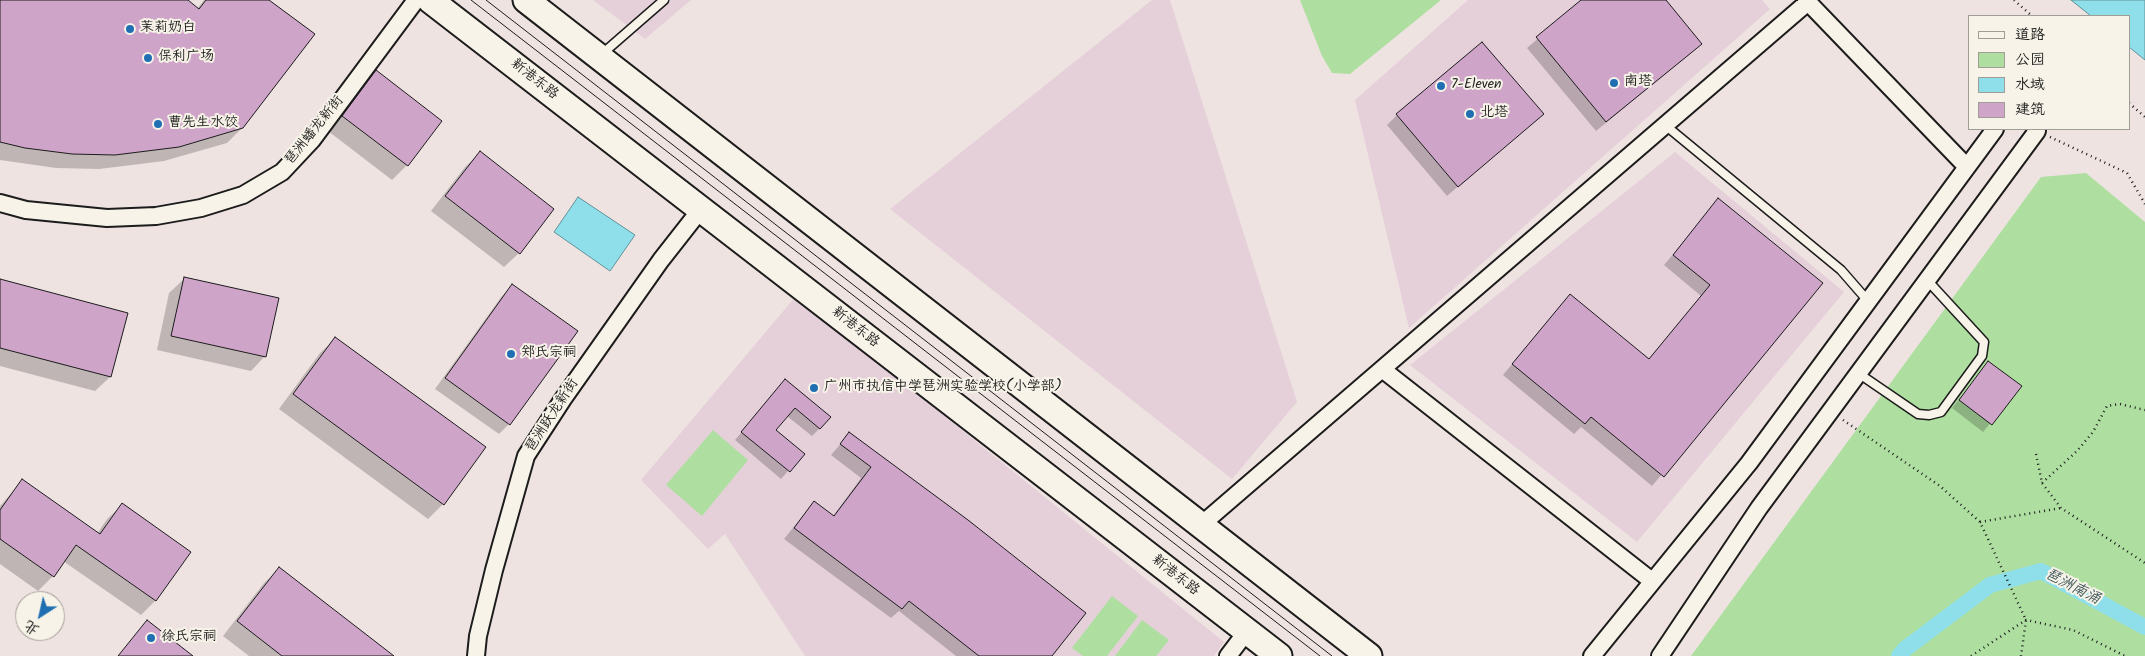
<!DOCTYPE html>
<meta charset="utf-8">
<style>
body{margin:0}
#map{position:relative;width:2145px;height:656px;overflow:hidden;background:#efe3e2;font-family:Kalam,"LXGW WenKai TC",sans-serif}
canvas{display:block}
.legend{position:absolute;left:1968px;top:15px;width:162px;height:115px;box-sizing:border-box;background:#f7f3e8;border:1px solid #9f9d96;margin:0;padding:6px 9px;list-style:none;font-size:15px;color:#1c1c1c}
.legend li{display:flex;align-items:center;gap:10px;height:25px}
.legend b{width:25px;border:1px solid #9f9d96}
.north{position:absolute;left:15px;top:591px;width:50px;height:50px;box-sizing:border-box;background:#f7f3e8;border:1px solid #9f9d96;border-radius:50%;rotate:215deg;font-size:14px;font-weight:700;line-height:20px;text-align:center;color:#1c1c1c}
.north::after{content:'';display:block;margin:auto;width:18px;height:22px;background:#1f6fb2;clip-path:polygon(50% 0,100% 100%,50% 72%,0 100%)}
</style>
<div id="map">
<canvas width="2145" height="656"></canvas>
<ul class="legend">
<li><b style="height:6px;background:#f7f3e8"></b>道路</li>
<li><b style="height:14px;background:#aedfa0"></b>公园</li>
<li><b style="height:14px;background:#8fdfea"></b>水域</li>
<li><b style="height:14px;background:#cfa4c9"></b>建筑</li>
</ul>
<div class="north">北</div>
</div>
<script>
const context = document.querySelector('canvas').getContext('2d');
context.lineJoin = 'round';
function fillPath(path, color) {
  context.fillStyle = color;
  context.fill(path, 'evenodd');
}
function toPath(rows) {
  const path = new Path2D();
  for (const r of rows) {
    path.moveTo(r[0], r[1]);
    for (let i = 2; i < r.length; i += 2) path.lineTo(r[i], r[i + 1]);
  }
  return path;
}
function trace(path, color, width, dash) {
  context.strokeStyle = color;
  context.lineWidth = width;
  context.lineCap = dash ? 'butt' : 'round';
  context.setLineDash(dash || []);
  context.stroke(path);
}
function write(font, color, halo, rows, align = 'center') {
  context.font = font + ' Kalam,"LXGW WenKai TC",sans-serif';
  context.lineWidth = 4;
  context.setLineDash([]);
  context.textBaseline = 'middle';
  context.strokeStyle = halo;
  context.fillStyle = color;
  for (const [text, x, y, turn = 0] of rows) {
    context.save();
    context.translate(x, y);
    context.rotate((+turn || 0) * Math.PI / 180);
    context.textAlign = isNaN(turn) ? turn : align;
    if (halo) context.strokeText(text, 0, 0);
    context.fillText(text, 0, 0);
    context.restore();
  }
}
fillPath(toPath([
 [593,0,691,0,645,39],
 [1152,0,1170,0,1297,402,1232,479,890,209],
 [1468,0,1762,0,1770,9,1409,328,1355,100],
 [1675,152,1844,292,1637,542,1410,365],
 [796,296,1224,642,1214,656,805,656,725,534,708,549,641,480]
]), '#e5d0da');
fillPath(toPath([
 [1300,0,1441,0,1350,74,1332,73,1322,56],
 [2086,173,2145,222,2145,656,1691,656,2041,177],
 [713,430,748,460,702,516,666,485],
 [1112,596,1138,616,1107,656,1083,656,1072,648],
 [1142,620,1169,640,1156,656,1115,656]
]), '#aedfa0');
const water = toPath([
 [2071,0,2145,0,2145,60,2129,47,2129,16,2091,16,2071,0],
 [578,197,635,235,610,271,554,232,578,197]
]);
fillPath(water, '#8fdfea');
trace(water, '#619198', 1);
fillPath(toPath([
 [0,0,186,0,197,9,204,0,267,0,242,128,227,143,164,161,99,169,56,168,0,160],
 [1583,0,1664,0,1690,54,1596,131,1527,48],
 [376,72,440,121,407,165,392,180,328,131,362,87],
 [1542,114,1447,196,1387,125,1397,115],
 [480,153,519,253,504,267,431,211,465,167],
 [1719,200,1822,283,1652,486,1581,427,1574,434,1503,375,1560,306,1648,360,1701,296,1664,265],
 [184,279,265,356,251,371,157,350,169,293],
 [0,281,110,377,95,391,0,366],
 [512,286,509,424,499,434,435,389,502,296],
 [335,339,443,504,428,519,279,409,320,353],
 [1988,363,2021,386,1983,432,1952,408],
 [778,389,820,428,812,436,787,416,775,430,803,454,781,479,735,440],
 [850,433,1051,656,956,656,899,611,891,618,784,539,814,502,833,516,861,478,831,455],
 [22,481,97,534,107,519,122,505,189,552,155,601,141,615,63,561,53,576,38,591,0,564,0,506],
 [279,569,392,656,249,656,223,636,264,583],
 [147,621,191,656,118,656]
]), '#0003');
trace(toPath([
 [1899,656,1905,649,1990,585,2041,571,2145,627]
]), '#8fdfea', 16);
const building = toPath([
 [0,0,188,0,199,9,206,0,269,0,315,34,243,128,179,147,115,155,72,154,25,148,0,142,0,0],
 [1581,0,1666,0,1702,44,1606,122,1536,37,1581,0],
 [1482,42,1544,114,1458,187,1396,114,1482,42],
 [376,70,442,121,408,166,342,116,376,70],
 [480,151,554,209,520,254,445,196,480,151],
 [1718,198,1823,283,1664,477,1591,417,1585,424,1512,364,1570,294,1649,359,1710,285,1673,255,1718,198],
 [184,277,279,298,266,357,171,336,184,277],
 [0,279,128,313,111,377,0,348,0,279],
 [512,284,578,331,510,425,445,378,512,284],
 [335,337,486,447,444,505,293,394,335,337],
 [1988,361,2022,386,1992,425,1959,400,1988,361],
 [785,379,831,417,820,429,795,408,776,430,805,454,790,472,741,432,785,379],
 [849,432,968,520,1086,613,1052,656,979,656,909,601,902,609,794,528,814,501,834,516,871,467,840,444,849,432],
 [22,479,100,534,122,503,191,552,156,601,76,545,54,577,0,539,0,510,22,479],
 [279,567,394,656,282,656,237,621,279,567],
 [147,620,193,656,118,656,147,620]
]);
fillPath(building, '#cfa4c9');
trace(building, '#1c1c1c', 1);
const lane = toPath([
 [602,54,664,0],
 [1665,125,1841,270,1868,301],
 [1858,373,1918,414,1929,415,1941,412,1982,356,1984,342,1927,280]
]);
const street = toPath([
 [1806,0,1966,166],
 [0,203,26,210,107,218,156,216,201,208,243,195,282,172,312,140,416,0],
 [1382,369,1652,581],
 [1201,525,1808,2],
 [476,656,478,636,494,570,526,456,563,399,661,260,701,209],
 [1228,656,1247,631],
 [1592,656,1749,463,1995,129],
 [1660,656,1759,508,2037,131,2035,129]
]);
const primary = toPath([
 [430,0,1279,656],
 [526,0,1369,656]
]);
trace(lane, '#1c1c1c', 11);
trace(street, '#1c1c1c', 20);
trace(primary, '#1c1c1c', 29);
trace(toPath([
 [2014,0,2032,16],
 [2129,103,2145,117],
 [2050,137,2127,173,2145,204],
 [1843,420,1940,486,1980,522,2026,620,2021,656],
 [2036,454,2042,483,2061,508,2145,563],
 [2042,483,2077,451,2093,432,2107,406,2120,404,2145,410],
 [1980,522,2061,508],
 [1971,656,2026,620,2073,630,2125,656]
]), '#1c1c1c', 2.5, [1, 4]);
trace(lane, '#f7f3e8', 8);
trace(street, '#f7f3e8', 16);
trace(primary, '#f7f3e8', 25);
trace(toPath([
 [471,0,1320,656],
 [486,0,1332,656]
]), '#1c1c1c', 1);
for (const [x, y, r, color] of [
 [130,29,5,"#1f6fb2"],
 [148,58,5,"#1f6fb2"],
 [1614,83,5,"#1f6fb2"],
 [1441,86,5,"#1f6fb2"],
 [1470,114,5,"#1f6fb2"],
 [158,124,5,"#1f6fb2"],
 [511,354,5,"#1f6fb2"],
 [814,388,5,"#1f6fb2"],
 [151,638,5,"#1f6fb2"]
]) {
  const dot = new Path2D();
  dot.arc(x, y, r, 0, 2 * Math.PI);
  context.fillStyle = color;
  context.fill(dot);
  trace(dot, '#f7f3e8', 2);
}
write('14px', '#1c1c1c', '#f7f3e8', [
 ["茉莉奶白",140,29],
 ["保利广场",158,58],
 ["南塔",1624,83],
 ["7-Eleven",1451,86],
 ["北塔",1480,114],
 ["曹先生水饺",168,124],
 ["郑氏宗祠",521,354],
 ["广州市执信中学琶洲实验学校(小学部)",824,388],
 ["徐氏宗祠",161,638]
], 'left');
write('14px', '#1c1c1c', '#f7f3e8', [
 ["新港东路",534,80,38],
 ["琶洲蟠龙新街",315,131,-51],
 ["新港东路",855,328,38],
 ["琶洲跃龙新街",553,416,-57],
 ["新港东路",1175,576,38]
]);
write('italic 15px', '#3e565a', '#f7f3e8', [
 ["琶洲南涌",2072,588,27]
]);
</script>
